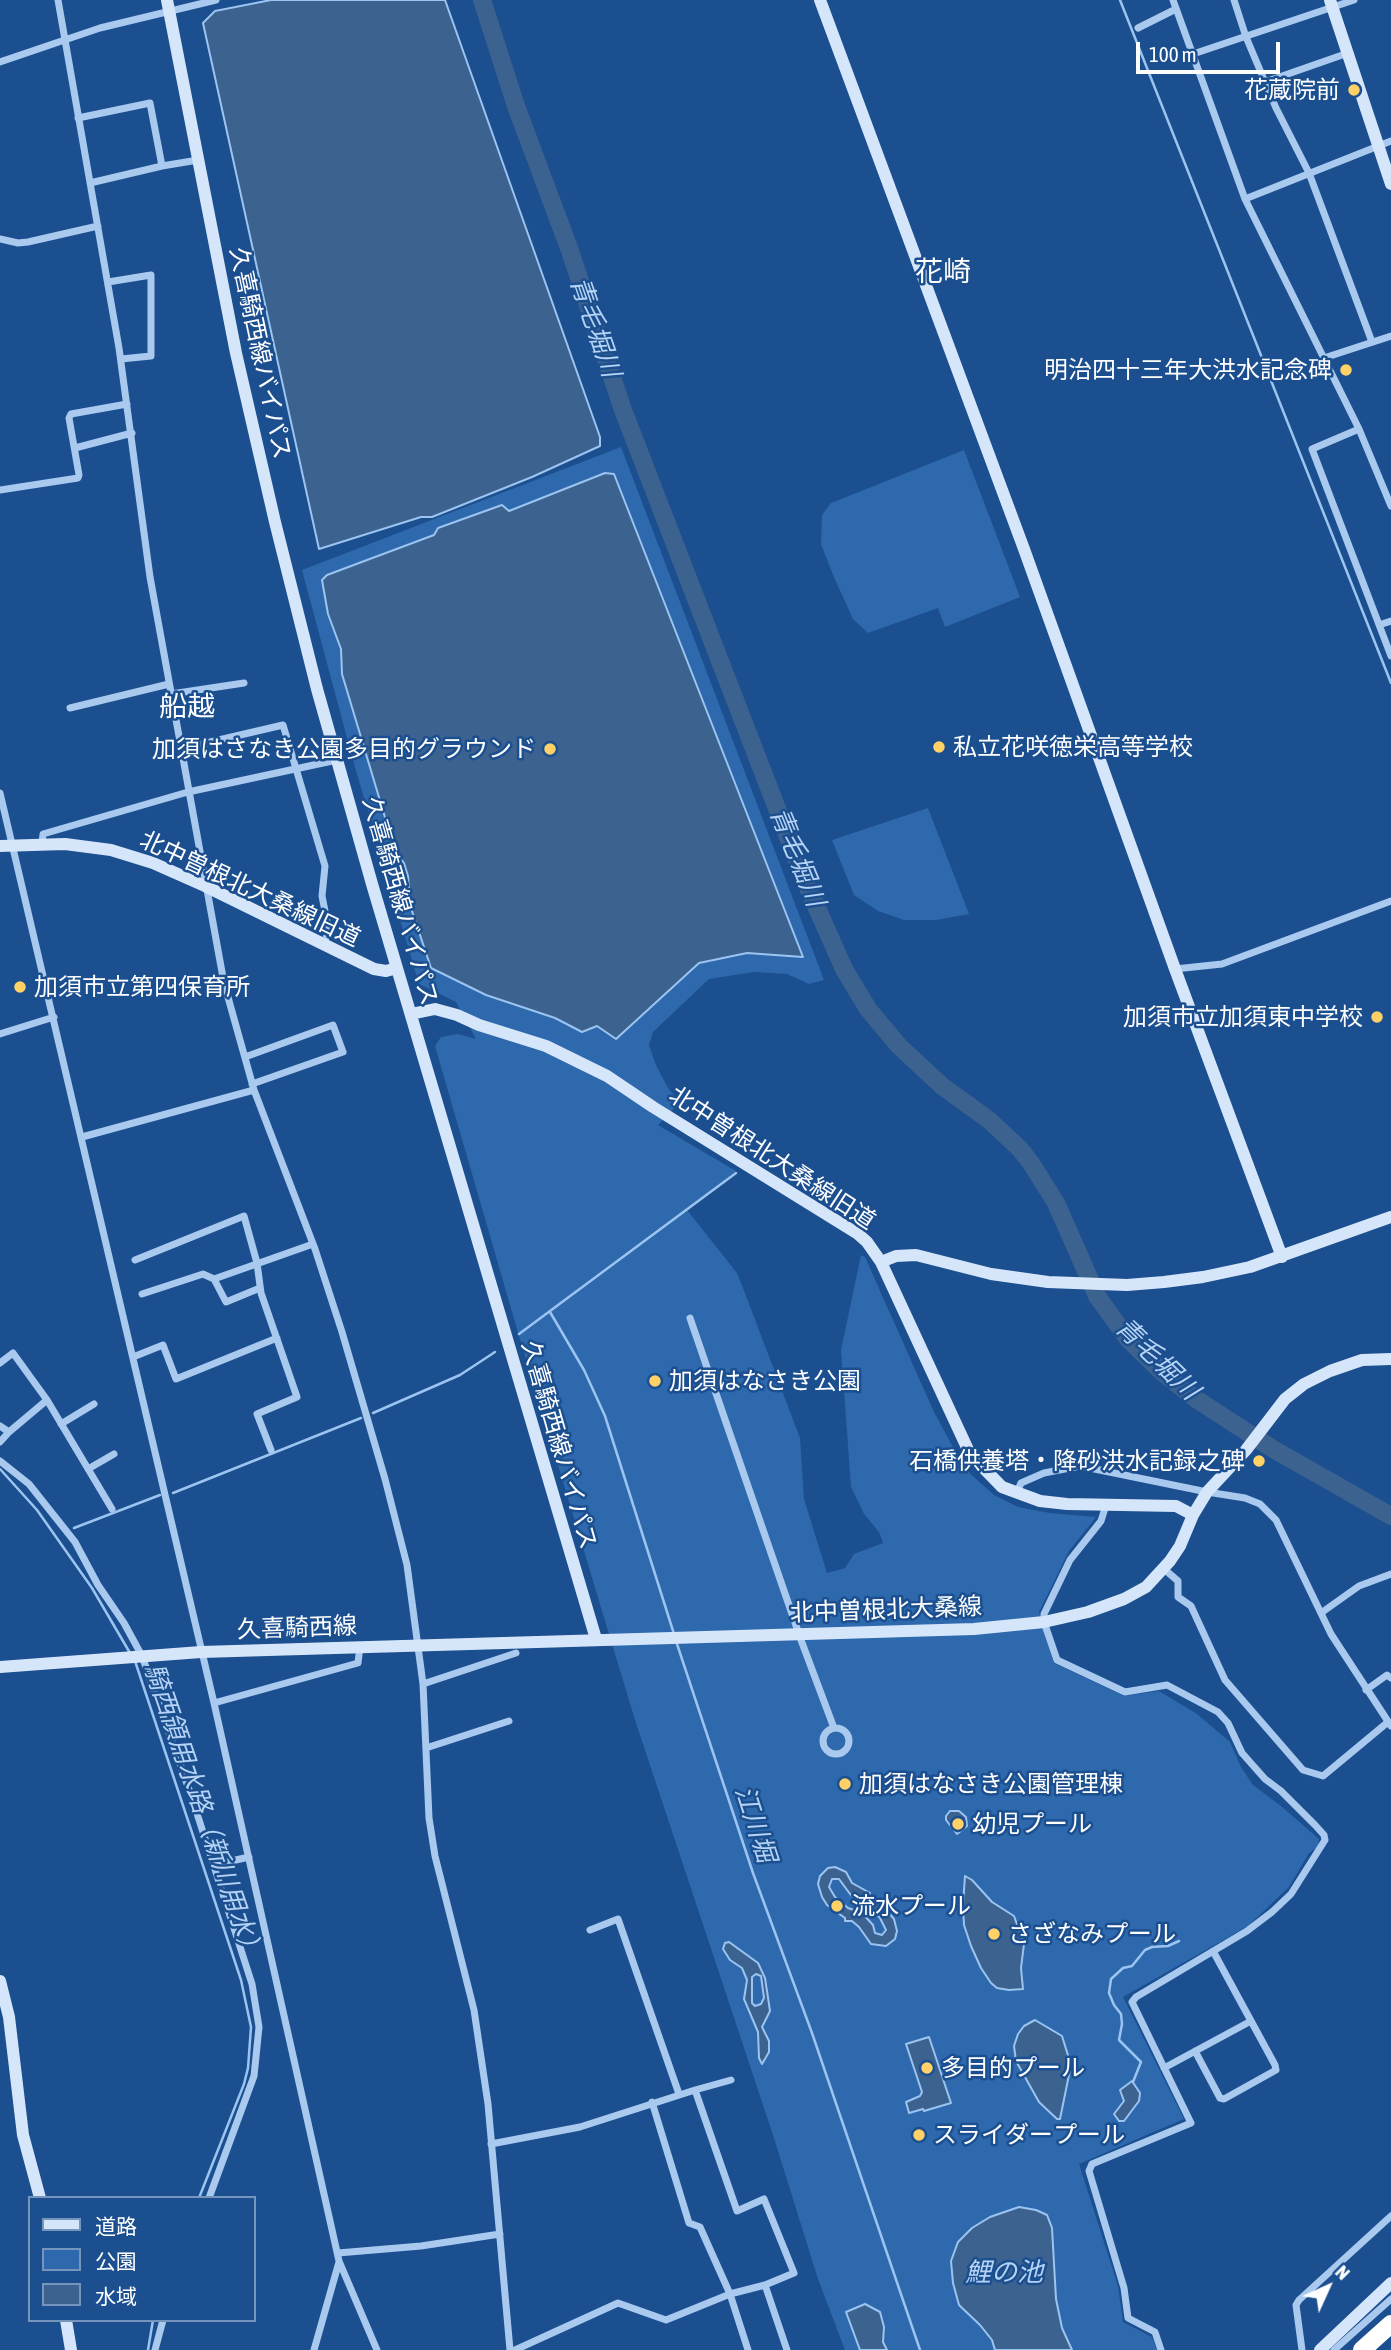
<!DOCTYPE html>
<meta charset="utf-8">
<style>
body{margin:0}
#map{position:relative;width:1391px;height:2350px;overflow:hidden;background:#1b4f8f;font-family:"Asap Condensed","Noto Sans JP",sans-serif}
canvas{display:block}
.legend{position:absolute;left:28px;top:2196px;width:228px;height:126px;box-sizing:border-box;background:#1b4f8f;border:2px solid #7695bc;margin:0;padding:9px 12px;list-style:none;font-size:21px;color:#fff}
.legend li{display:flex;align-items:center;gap:14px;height:35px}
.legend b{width:35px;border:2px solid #7695bc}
.north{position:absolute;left:1293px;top:2252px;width:70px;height:70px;-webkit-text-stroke:5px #1b4f8f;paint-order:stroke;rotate:45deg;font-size:19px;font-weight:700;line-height:28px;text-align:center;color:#fff}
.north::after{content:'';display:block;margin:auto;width:24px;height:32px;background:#fff;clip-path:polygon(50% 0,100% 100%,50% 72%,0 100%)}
.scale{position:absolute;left:1136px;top:42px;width:144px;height:32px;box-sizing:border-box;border:4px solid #fff;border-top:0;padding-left:9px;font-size:21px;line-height:24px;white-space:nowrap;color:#fff;-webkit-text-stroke:5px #1b4f8f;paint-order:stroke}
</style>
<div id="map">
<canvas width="1391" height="2350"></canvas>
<ul class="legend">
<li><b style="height:9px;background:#d6e6fa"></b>道路</li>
<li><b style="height:19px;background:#2e69ad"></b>公園</li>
<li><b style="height:19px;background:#3c6290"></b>水域</li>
</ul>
<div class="north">N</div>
<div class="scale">100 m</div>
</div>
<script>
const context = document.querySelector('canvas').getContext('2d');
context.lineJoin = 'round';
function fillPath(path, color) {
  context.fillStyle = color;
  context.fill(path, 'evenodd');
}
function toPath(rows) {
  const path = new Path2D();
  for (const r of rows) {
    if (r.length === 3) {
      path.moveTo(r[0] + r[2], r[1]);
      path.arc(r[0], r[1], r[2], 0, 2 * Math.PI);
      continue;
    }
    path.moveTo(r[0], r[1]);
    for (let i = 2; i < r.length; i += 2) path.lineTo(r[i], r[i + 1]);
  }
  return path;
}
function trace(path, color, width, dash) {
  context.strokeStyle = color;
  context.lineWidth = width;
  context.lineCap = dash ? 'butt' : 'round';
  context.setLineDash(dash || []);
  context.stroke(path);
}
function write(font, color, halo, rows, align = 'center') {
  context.font = font + ' "Asap Condensed","Noto Sans JP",sans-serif';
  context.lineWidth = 5;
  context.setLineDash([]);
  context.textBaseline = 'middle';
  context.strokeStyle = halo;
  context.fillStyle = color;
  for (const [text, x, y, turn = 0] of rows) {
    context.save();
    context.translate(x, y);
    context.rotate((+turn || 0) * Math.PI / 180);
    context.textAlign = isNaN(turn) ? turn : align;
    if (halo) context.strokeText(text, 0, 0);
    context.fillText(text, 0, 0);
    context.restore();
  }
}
fillPath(toPath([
 [621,447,824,980,809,984,787,974,754,972,709,979,653,1032,649,1045,656,1065,668,1088,680,1102,658,1125,736,1171,687,1210,737,1273,743,1288,800,1438,804,1499,827,1573,845,1568,854,1554,883,1543,879,1532,864,1514,851,1487,849,1459,841,1350,861,1255,865,1257,934,1412,965,1469,994,1495,1018,1507,1050,1513,1096,1517,1069,1551,1039,1612,1054,1663,1124,1696,1159,1691,1197,1714,1230,1742,1241,1767,1253,1785,1281,1806,1319,1839,1318,1847,1309,1853,1289,1887,1248,1926,1123,1997,1184,2119,1079,2164,1118,2286,1123,2322,1152,2337,1157,2350,845,2350,818,2279,773,2135,635,1720,519,1336,435,1046,441,1037,458,1034,476,1039,456,1002,419,984,354,764,302,570],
 [964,450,1020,597,945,627,938,608,868,633,853,619,833,575,821,544,822,515,831,503],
 [928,808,969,914,936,920,904,920,878,911,854,895,832,840]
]), '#2e69ad');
const water = toPath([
 [271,0,445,0,600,437,600,446,532,477,432,517,421,517,319,549,203,23,215,11,271,0],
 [605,473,614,474,803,957,747,953,699,963,616,1039,597,1026,582,1032,555,1018,486,995,431,968,410,905,408,876,404,863,396,854,342,674,341,649,328,614,322,580,327,575,434,535,438,528,502,505,509,511,605,473],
 [950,1811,959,1811,966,1817,967,1826,957,1834,946,1820,946,1816,950,1811],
 [835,1867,846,1872,852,1883,870,1893,869,1896,879,1902,894,1919,897,1931,895,1939,886,1946,871,1944,859,1927,852,1921,845,1921,845,1918,827,1905,822,1897,818,1884,820,1876,828,1868,835,1867],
 [832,1879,839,1879,853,1898,870,1907,880,1918,886,1930,882,1935,875,1933,873,1925,862,1913,848,1908,835,1897,829,1887,832,1879],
 [965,1876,972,1880,992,1902,1014,1916,1024,1944,1021,1968,1023,1989,1009,1990,997,1988,991,1983,981,1968,971,1946,964,1925,963,1905,965,1876],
 [729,1942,758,1963,765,1978,770,2011,762,2027,769,2041,769,2052,762,2064,759,2058,758,2032,744,1999,747,1980,742,1968,730,1960,723,1949,725,1943,729,1942],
 [756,1974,761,1976,764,1998,761,2004,755,2006,752,2003,752,1977,756,1974],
 [1035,2020,1062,2036,1071,2065,1060,2119,1057,2119,1039,2102,1016,2061,1014,2046,1018,2034,1024,2026,1035,2020],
 [929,2037,951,2103,924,2111,923,2109,909,2113,906,2102,920,2096,922,2092,906,2044,929,2037],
 [1132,2081,1140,2093,1139,2101,1124,2121,1119,2121,1114,2114,1124,2101,1120,2090,1132,2081],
 [1019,2207,1036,2210,1047,2215,1052,2228,1056,2299,1062,2328,1072,2350,995,2350,992,2340,980,2325,959,2305,953,2283,951,2261,958,2242,972,2228,990,2217,1019,2207],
 [865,2304,880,2312,884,2327,883,2342,887,2350,860,2350,846,2312,865,2304]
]);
fillPath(water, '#3c6290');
trace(water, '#9cc4f0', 2);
trace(toPath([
 [1120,0,1391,683],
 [550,1312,584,1370,605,1416,674,1634],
 [519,1334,736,1173],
 [373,1413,460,1375,495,1352],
 [0,1469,37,1510,92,1588,130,1653],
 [173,1493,361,1418],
 [74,1528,160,1495],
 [677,1644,753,1873,812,2033,920,2350],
 [135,1661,241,1980,251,2027,248,2068,244,2084,199,2198],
 [1133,2082,1141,2062,1119,2040,1122,2024,1121,2014,1114,2005,1109,1993,1111,1979,1123,1968,1132,1966,1145,1950,1152,1947,1168,1946,1179,1941],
 [148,2350,153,2320]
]), '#9cc4f0', 2.5);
trace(toPath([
 [482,0,516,106,569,248,623,410,805,881,844,969,868,1009,899,1046,942,1086,989,1120,1020,1149,1031,1163,1056,1203,1097,1296,1128,1339,1162,1372,1196,1399,1273,1449,1391,1516]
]), '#3c6290', 18);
trace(toPath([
 [58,0,119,348,150,577,224,983,254,1090,315,1249,342,1332,385,1479,407,1565,423,1684,429,1818,435,1856,474,2010,488,2104,510,2350],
 [1173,0,1245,199,1359,429,1391,506],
 [1234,0,1246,37,1276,108,1309,173,1372,342],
 [1138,28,1176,9],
 [1193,54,1354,0],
 [0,62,100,28,216,0],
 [1265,82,1348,53],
 [78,118,150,103,162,166,90,183],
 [162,166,198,160],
 [1245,199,1391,141],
 [0,239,18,243,28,242,98,226],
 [108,282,151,275,151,356,121,359],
 [1324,358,1391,336],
 [1359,429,1312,449,1391,656],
 [75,448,132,433],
 [0,490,78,478,79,475,69,418,71,414,127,404],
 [1379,625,1391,621],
 [171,694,244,683],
 [70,708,169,684],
 [180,749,283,725,325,866,322,896,329,931,323,945],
 [0,793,214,1703,339,2261,377,2350],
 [42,844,43,834,188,792,337,760],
 [1175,969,1222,964,1391,901],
 [0,1034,54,1017],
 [245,1057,333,1025,343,1052,252,1084],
 [82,1137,254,1090],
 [135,1260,244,1216,257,1263,261,1293,297,1397,257,1414,271,1450],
 [214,1279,226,1302,260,1288],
 [142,1294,203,1274,214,1279,313,1244],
 [690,1318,801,1640,834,1728],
 [133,1357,163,1345,176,1379,277,1338],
 [0,1363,13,1353,47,1400,112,1509],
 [61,1424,94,1404],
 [0,1426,9,1432,0,1442],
 [9,1432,47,1400],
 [0,1461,29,1484,75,1542,98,1585,124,1623,142,1656,192,1798,252,1984,259,2027,254,2076,209,2198],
 [88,1469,114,1454],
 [1017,1492,1021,1483,1044,1473,1080,1466,1207,1492,1245,1498,1260,1504,1276,1520,1331,1634,1391,1726],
 [1106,1505,1101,1521,1070,1560,1044,1614,1044,1622,1057,1660,1125,1692,1167,1685,1218,1712,1228,1723,1242,1753,1265,1779,1281,1791,1315,1825,1324,1835,1325,1840,1291,1894,1272,1912,1247,1931,1136,1997,1132,2002,1191,2123,1092,2164,1089,2171,1124,2288,1128,2318,1155,2332,1161,2350],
 [1164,1569,1178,1581,1178,1597,1191,1606,1225,1680,1303,1770,1323,1776,1388,1722],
 [1321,1613,1359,1586,1391,1574],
 [423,1684,516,1653],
 [1366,1690,1387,1675,1391,1678],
 [214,1703,358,1663,360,1646],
 [836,1741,13],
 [426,1748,509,1721],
 [214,1865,249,1857],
 [590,1930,618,1919,679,2094],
 [1195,2051,1220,2098,1224,2099,1276,2070,1275,2065,1213,1951],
 [1164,2068,1251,2021],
 [695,2090,731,2080],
 [652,2102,689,2223,700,2227,730,2294,748,2350],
 [491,2144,580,2127,695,2090,737,2211,764,2199,794,2273,765,2285],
 [338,2253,421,2246,500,2234],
 [155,2350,163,2320],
 [314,2350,339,2262],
 [515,2350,618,2303,666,2320,730,2294,765,2285,787,2350],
 [1302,2350,1296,2305,1299,2300,1391,2216],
 [1334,2350,1391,2299]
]), '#a9c9ee', 7);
trace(toPath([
 [167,0,236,353,275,522,317,689,372,884,596,1639],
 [820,0,1024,549,1175,969,1282,1257],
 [1330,0,1391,184],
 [0,846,65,844,111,850,153,863,205,886,374,969,386,971,397,968],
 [411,1014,435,1009,457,1015,479,1025,546,1046,607,1076,653,1107,858,1234,867,1242,881,1262,970,1454,1002,1487,1040,1501,1067,1504,1176,1506,1193,1515],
 [881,1262,896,1256,916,1255,991,1274,1048,1282,1127,1285,1164,1282,1203,1277,1250,1267,1391,1217],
 [0,1667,201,1652,974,1629,1044,1622,1088,1612,1124,1599,1146,1587,1170,1561,1180,1546,1193,1515,1207,1492,1246,1450,1285,1399,1304,1384,1330,1371,1362,1360,1391,1359],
 [0,1981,9,2017,23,2135,40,2198],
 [66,2320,71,2350],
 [1320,2350,1391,2283]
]), '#d6e6fa', 12);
trace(toPath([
 [1362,2350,1391,2324]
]), '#fff', 18);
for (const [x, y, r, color] of [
 [1354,90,7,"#ffd166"],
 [1346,370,7,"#ffd166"],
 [939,747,7,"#ffd166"],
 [550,749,7,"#ffd166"],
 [20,987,7,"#ffd166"],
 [1377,1017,7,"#ffd166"],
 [655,1381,7,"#ffd166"],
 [1259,1461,7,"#ffd166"],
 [845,1784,7,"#ffd166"],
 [958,1824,7,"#ffd166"],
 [837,1906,7,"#ffd166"],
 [994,1934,7,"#ffd166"],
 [927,2068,7,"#ffd166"],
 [919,2135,7,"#ffd166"]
]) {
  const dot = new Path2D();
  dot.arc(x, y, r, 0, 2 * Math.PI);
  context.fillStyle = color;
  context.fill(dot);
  trace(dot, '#1b4f8f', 2.5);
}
write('24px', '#fff', '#1b4f8f', [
 ["花蔵院前",1340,90,"right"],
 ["明治四十三年大洪水記念碑",1332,370,"right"],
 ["私立花咲徳栄高等学校",953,747],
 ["加須はさなき公園多目的グラウンド",536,749,"right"],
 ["加須市立第四保育所",34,987],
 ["加須市立加須東中学校",1363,1017,"right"],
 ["加須はなさき公園",669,1381],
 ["石橋供養塔・降砂洪水記録之碑",1245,1461,"right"],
 ["加須はなさき公園管理棟",859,1784],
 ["幼児プール",972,1824],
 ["流水プール",851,1906],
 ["さざなみプール",1008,1934],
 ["多目的プール",941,2068],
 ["スライダープール",933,2135]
], 'left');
write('24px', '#fff', '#1b4f8f', [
 ["久喜騎西線バイパス",260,353,78],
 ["北中曽根北大桑線旧道",250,889,25],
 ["久喜騎西線バイパス",400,901,74],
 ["北中曽根北大桑線旧道",772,1158,33],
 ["久喜騎西線バイパス",559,1445,74],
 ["北中曽根北大桑線",886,1610,-2],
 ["久喜騎西線",297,1628,-2]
]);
write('italic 26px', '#b5d3f5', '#1b4f8f', [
 ["青毛堀川",595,327,71],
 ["青毛堀川",797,857,68],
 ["青毛堀川",1157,1359,44],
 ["騎西領用水路（新川用水）",203,1812,71],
 ["江川堀",755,1824,72],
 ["鯉の池",1004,2273]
]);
write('28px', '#fff', '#1b4f8f', [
 ["花崎",943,272],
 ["船越",187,707]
]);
</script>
